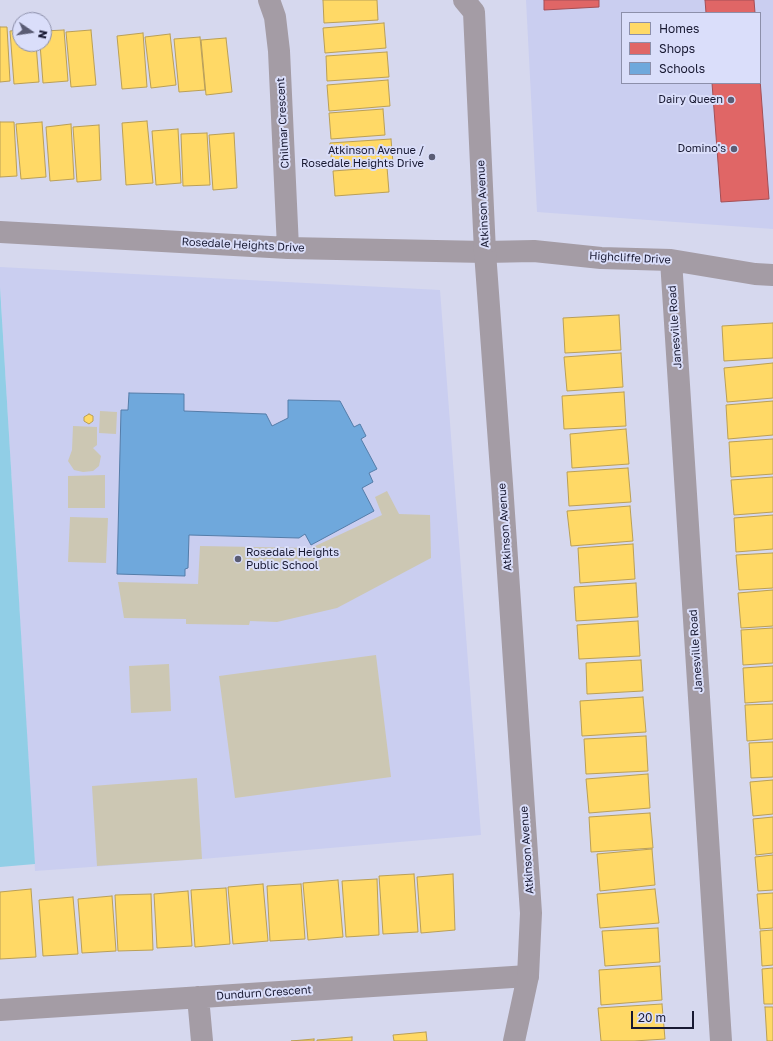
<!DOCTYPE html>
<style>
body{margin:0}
#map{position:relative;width:773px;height:1041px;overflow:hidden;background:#d6d8ee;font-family:"Golos Text",sans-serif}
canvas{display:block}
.legend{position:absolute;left:621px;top:12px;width:140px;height:72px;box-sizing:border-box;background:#dadefa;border:1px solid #8c8faa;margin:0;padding:5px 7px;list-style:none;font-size:12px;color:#181932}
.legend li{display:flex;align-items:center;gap:8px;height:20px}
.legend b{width:20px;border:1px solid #8c8faa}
.north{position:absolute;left:12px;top:12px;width:40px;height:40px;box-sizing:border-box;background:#dadefa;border:1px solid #8c8faa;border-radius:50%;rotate:103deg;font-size:11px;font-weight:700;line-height:16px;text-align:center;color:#181932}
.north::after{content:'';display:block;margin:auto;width:14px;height:18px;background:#5a5c74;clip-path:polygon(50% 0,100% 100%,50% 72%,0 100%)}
.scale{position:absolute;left:631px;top:1011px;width:63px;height:18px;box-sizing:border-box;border:2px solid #181932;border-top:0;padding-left:5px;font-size:12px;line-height:14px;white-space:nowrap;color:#181932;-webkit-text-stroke:3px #dadefa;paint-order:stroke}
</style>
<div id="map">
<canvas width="773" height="1041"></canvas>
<ul class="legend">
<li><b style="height:11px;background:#ffd966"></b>Homes</li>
<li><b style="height:11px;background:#e06666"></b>Shops</li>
<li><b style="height:11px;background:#6fa8dc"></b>Schools</li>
</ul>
<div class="north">N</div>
<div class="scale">20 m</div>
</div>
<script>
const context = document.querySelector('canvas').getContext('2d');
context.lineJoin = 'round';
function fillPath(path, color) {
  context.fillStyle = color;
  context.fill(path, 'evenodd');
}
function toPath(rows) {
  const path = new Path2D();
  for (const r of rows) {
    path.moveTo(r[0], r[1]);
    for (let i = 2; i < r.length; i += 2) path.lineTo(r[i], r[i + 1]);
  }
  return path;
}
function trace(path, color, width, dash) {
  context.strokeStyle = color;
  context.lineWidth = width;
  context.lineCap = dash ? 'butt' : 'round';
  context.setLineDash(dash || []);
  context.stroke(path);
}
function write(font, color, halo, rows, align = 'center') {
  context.font = font + ' "Golos Text",sans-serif';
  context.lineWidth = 4;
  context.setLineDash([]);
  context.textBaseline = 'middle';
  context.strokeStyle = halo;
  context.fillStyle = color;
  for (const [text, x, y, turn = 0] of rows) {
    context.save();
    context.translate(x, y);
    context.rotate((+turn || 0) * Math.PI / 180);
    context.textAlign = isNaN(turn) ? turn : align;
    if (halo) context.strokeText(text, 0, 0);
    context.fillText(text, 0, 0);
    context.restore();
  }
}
fillPath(toPath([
 [526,0,773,0,773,229,537,212],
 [622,13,760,13,760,83,622,83],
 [0,267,440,290,481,835,202,859,35,871,0,287]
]), '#cacef0');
fillPath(toPath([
 [100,411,117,412,116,434,99,433],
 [73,426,97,427,97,445,93,448,101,456,99,466,93,471,83,472,74,470,68,461,72,450],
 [105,475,105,508,68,508,68,476],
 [387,491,399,514,430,515,431,558,337,608,277,622,250,621,249,625,186,624,186,619,124,618,118,582,198,584,200,546,311,548,382,515,375,497],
 [70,517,108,518,106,563,68,562],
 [376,655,391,777,235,798,219,676],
 [169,664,171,711,131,713,129,666],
 [197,778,202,859,97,866,92,786]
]), '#ccc7b3');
fillPath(toPath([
 [0,287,35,864,0,867]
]), '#91cee6');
const homes = toPath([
 [323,0,377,0,378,20,324,23,323,0],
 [384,23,386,48,325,53,323,28,384,23],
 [0,27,7,27,10,81,0,82,0,27],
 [20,30,20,44,36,44,39,82,14,84,10,31,20,30],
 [64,30,68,81,43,83,40,44,44,44,44,31,64,30],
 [91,30,96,85,71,87,66,32,91,30],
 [143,33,147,87,122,89,117,36,143,33],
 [170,34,176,85,151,88,145,37,170,34],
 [200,37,205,90,179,92,174,39,200,37],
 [226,38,232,92,206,95,201,40,226,38],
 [387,52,389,77,327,81,326,56,387,52],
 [388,80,390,106,329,111,327,85,388,80],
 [383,109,385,135,331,139,329,113,383,109],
 [147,121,153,183,126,185,122,123,147,121],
 [0,122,14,122,17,176,0,177,0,122],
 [42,122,46,177,21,179,16,124,42,122],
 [71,124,74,179,50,181,46,127,71,124],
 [99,125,101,180,77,182,73,127,99,125],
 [178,129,181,183,156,185,152,131,178,129],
 [207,133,210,185,183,186,181,134,207,133],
 [234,133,237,188,213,190,209,135,234,133],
 [391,139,393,163,332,168,330,143,391,139],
 [387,167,389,192,335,196,333,171,387,167],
 [619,315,621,350,565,353,563,318,619,315],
 [773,323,773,358,724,361,722,326,773,323],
 [621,353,623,387,567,391,564,357,621,353],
 [773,363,773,398,727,402,724,368,773,363],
 [624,392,626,426,564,429,562,396,624,392],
 [773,401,773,435,728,439,726,405,773,401],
 [89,414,93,416,93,421,89,424,84,421,84,417,89,414],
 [626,429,629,464,572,468,570,434,626,429],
 [773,439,773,474,731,477,729,442,773,439],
 [628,468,631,502,569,506,567,472,628,468],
 [773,477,773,512,734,515,731,480,773,477],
 [630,506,633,541,571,546,567,511,630,506],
 [773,515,773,549,736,552,734,518,773,515],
 [633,544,635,579,580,583,578,548,633,544],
 [773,553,773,588,739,590,736,555,773,553],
 [636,583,638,617,576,621,574,587,636,583],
 [773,590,773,626,741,628,738,593,773,590],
 [638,621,640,656,579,659,577,625,638,621],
 [773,628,773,663,743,665,741,630,773,628],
 [641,660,643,691,587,694,586,663,641,660],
 [773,666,773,701,745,703,743,668,773,666],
 [643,697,646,732,582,736,580,701,643,697],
 [773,704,773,739,747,741,745,705,773,704],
 [646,736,648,771,586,774,584,739,646,736],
 [773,742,773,777,751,778,749,743,773,742],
 [648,774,650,808,589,813,586,779,648,774],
 [773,780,773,814,753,816,750,782,773,780],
 [650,813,653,848,591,852,589,817,650,813],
 [773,817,773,853,756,855,753,819,773,817],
 [652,849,655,885,600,891,597,854,652,849],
 [773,855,773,890,758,891,755,857,773,855],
 [414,874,418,932,383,934,379,876,414,874],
 [453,874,455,930,421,933,417,877,453,874],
 [377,879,379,935,346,937,342,881,377,879],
 [338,880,343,937,308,940,303,883,338,880],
 [263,884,268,941,233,944,228,887,263,884],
 [301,884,305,939,270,941,267,886,301,884],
 [226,888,230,944,195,947,191,890,226,888],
 [31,889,36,957,0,959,0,892,31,889],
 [655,889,659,923,600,928,597,894,655,889],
 [188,891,192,946,157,948,154,894,188,891],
 [773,893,773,928,760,929,757,894,773,893],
 [151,894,153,950,118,951,115,895,151,894],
 [112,896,116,951,82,953,78,899,112,896],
 [73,897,78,954,43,956,39,900,73,897],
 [658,928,660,962,605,966,602,931,658,928],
 [773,930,773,965,762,966,760,931,773,930],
 [660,966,662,1000,601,1005,599,970,660,966],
 [773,968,773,1004,764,1004,762,969,773,968],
 [662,1004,665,1039,634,1041,601,1041,598,1008,662,1004],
 [765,1007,773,1007,773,1041,767,1041,765,1007],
 [426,1032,427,1041,394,1041,393,1035,426,1032],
 [352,1037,352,1041,317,1041,317,1040,352,1037],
 [314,1039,314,1041,291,1041,314,1039]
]);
fillPath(homes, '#ffd966');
trace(homes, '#ba9f56', 1);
const shops = toPath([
 [544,0,599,0,599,7,544,10,544,0],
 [705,0,754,0,755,13,706,13,705,0],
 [760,79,769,199,721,202,712,83,760,83,760,79]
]);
fillPath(shops, '#e06666');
trace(shops, '#a44f56', 1);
const schools = toPath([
 [129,393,184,394,184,411,266,414,272,426,288,418,288,400,340,401,354,427,360,424,366,436,361,439,377,469,369,473,373,482,362,488,374,511,311,545,305,534,299,538,189,535,188,568,185,569,185,576,117,574,121,410,128,410,129,393]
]);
fillPath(schools, '#6fa8dc');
trace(schools, '#557da9', 1);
trace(toPath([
 [269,0,275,17,279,51,288,248],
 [0,232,288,248,485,252,534,251,601,258,671,260,755,274,773,275],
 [671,260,721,1041],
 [198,997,202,1041],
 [0,1010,528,976]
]), '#a49ca5', 22);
trace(toPath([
 [464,0,474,12,485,252,502,484,531,913,528,976,514,1041]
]), '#a49ca5', 22);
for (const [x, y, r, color] of [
 [731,100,4,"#5a5c74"],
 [734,149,4,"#5a5c74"],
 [432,157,4,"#5a5c74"],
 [238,559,4,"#5a5c74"]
]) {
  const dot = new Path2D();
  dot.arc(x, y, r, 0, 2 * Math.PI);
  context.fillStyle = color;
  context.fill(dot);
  trace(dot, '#dadefa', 1.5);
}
write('11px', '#181932', '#dadefa', [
 ["Dairy Queen",723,100],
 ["Domino's",726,149],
 ["Atkinson Avenue /",424,151],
 ["Rosedale Heights Drive",424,164],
 ["Rosedale Heights",246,553,"left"],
 ["Public School",246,566,"left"]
], 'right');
write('11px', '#181932', '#dadefa', [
 ["Chilmar Crescent",283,123,-93],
 ["Atkinson Avenue",483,204,-93],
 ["Rosedale Heights Drive",243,245,3],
 ["Highcliffe Drive",630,258,3],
 ["Janesville Road",675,327,-94],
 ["Atkinson Avenue",505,527,-94],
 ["Janesville Road",696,651,-94],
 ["Atkinson Avenue",527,850,-94],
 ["Dundurn Crescent",264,993,-4]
]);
</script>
